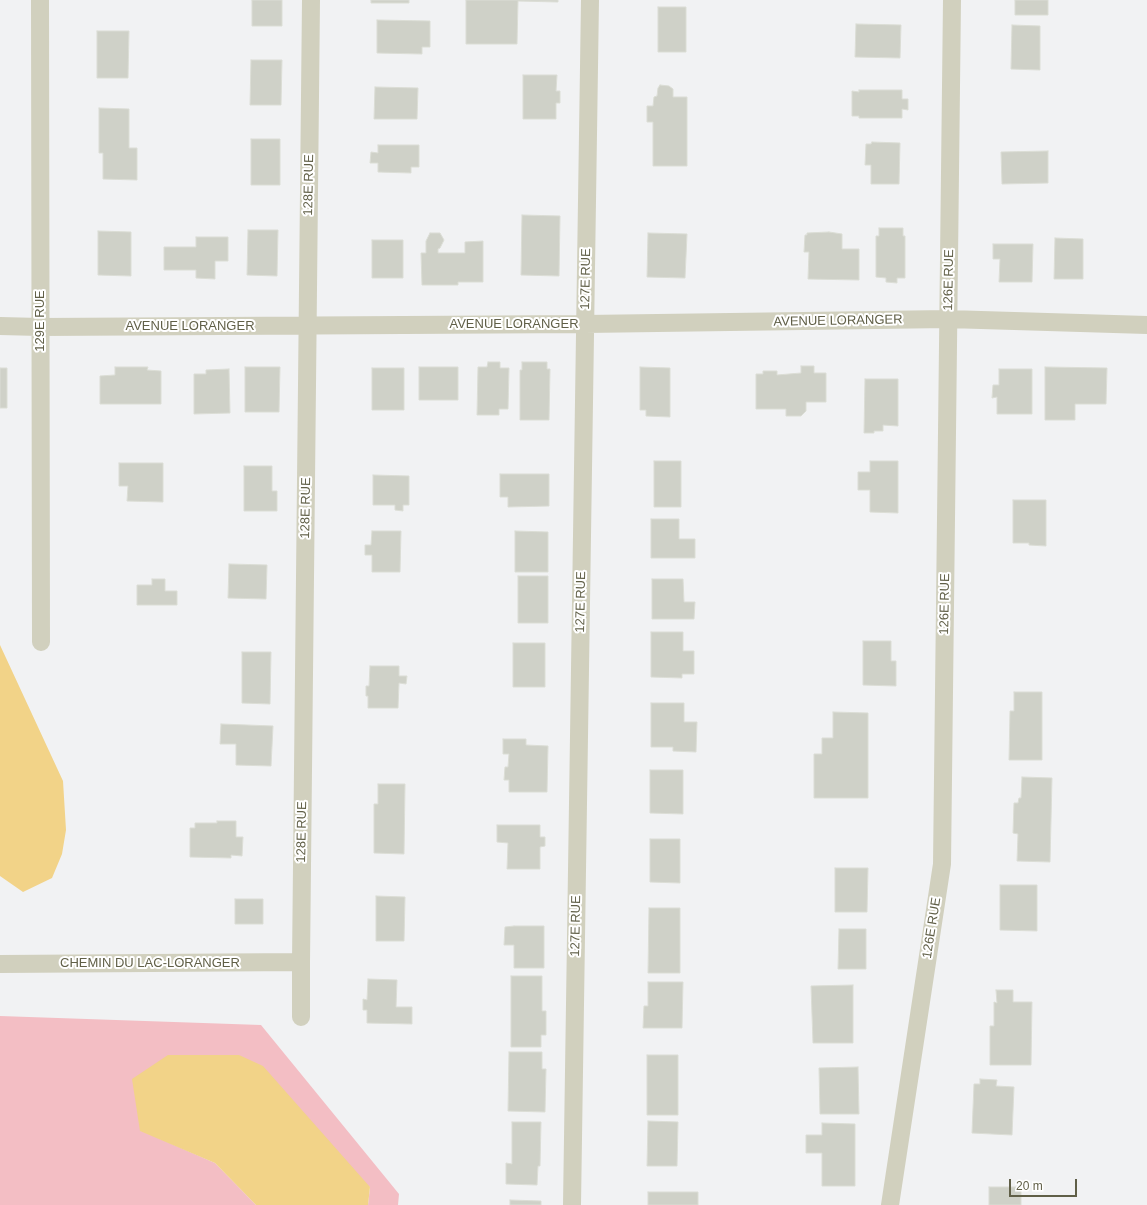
<!DOCTYPE html>
<style>
body{margin:0}
#map{position:relative;width:1147px;height:1205px;overflow:hidden;background:#f1f2f3;font-family:Helvetica,sans-serif}
canvas{display:block}
.scale{position:absolute;left:1009px;top:1179px;width:68px;height:18px;box-sizing:border-box;border:2px solid #605f47;border-top:0;padding-left:5px;font-size:12px;line-height:14px;white-space:nowrap;color:#605f47;-webkit-text-stroke:3px #fff;paint-order:stroke}
</style>
<div id="map">
<canvas width="1147" height="1205"></canvas>
<div class="scale">20 m</div>
</div>
<script>
const context = document.querySelector('canvas').getContext('2d');
context.lineJoin = 'round';
function fillPath(path, color) {
  context.fillStyle = color;
  context.fill(path, 'evenodd');
}
function toPath(rows) {
  const path = new Path2D();
  for (const r of rows) {
    path.moveTo(r[0], r[1]);
    for (let i = 2; i < r.length; i += 2) path.lineTo(r[i], r[i + 1]);
  }
  return path;
}
function trace(path, color, width, dash) {
  context.strokeStyle = color;
  context.lineWidth = width;
  context.lineCap = dash ? 'butt' : 'round';
  context.setLineDash(dash || []);
  context.stroke(path);
}
function write(font, color, halo, rows, align = 'center') {
  context.font = font + ' Helvetica,sans-serif';
  context.lineWidth = 4;
  context.setLineDash([]);
  context.textBaseline = 'middle';
  context.strokeStyle = halo;
  context.fillStyle = color;
  for (const [text, x, y, turn = 0] of rows) {
    context.save();
    context.translate(x, y);
    context.rotate((+turn || 0) * Math.PI / 180);
    context.textAlign = isNaN(turn) ? turn : align;
    if (halo) context.strokeText(text, 0, 0);
    context.fillText(text, 0, 0);
    context.restore();
  }
}
fillPath(toPath([
 [0,1016,261,1025,399,1194,398,1205,368,1205,370,1187,140,1130,215,1163,256,1205,0,1205]
]), '#f3bec4');
fillPath(toPath([
 [0,645,63,781,66,830,62,854,52,878,23,892,0,876],
 [168,1055,239,1055,263,1066,370,1187,368,1205,256,1205,215,1163,140,1131,132,1079]
]), '#f2d388');
const building = toPath([
 [252,0,282,0,282,26,252,26,252,0],
 [371,0,409,0,409,3,371,3,371,0],
 [466,0,558,0,558,2,518,1,517,44,466,44,466,0],
 [1015,0,1048,0,1048,15,1015,15,1015,0],
 [658,7,686,7,686,52,658,52,658,7],
 [377,20,430,21,430,47,422,47,422,54,377,53,377,20],
 [856,24,901,25,900,58,855,57,856,24],
 [1012,25,1040,26,1040,70,1011,69,1012,25],
 [97,31,129,31,128,78,97,78,97,31],
 [251,60,282,60,281,105,250,105,251,60],
 [523,75,557,75,556,91,560,91,560,103,556,103,556,119,523,119,523,75],
 [660,85,669,86,673,89,673,97,687,97,687,166,653,166,653,122,647,122,647,106,653,106,654,97,657,96,658,88,660,85],
 [375,87,418,88,417,119,374,119,375,87],
 [859,90,902,90,902,99,908,99,908,110,902,109,902,118,859,118,859,116,852,116,852,91,859,92,859,90],
 [99,108,129,109,129,148,137,148,137,180,103,179,103,153,99,153,99,108],
 [251,139,280,139,280,185,251,185,251,139],
 [872,142,900,143,899,184,871,184,871,165,865,165,866,144,871,144,872,142],
 [378,145,419,145,419,167,411,167,411,173,378,172,378,163,370,163,371,152,378,153,378,145],
 [1048,151,1048,183,1002,184,1001,152,1048,151],
 [522,215,560,216,559,276,521,275,522,215],
 [879,228,903,228,903,236,905,236,905,278,897,278,897,283,886,282,886,278,876,277,876,236,879,236,879,228],
 [248,230,278,230,277,276,247,275,248,230],
 [98,231,131,232,131,276,98,275,98,231],
 [829,232,842,234,842,249,859,249,859,280,808,279,809,252,804,252,805,235,807,235,807,233,829,232],
 [430,233,440,233,444,240,440,248,438,249,438,253,465,253,465,242,483,241,483,282,458,282,458,285,422,285,421,253,426,253,426,241,430,233],
 [648,233,687,234,685,278,647,277,648,233],
 [196,237,228,237,228,261,215,261,215,279,196,278,196,270,164,270,164,247,196,247,196,237],
 [1055,238,1083,239,1083,279,1054,279,1055,238],
 [372,240,403,240,403,278,372,278,372,240],
 [993,244,1033,244,1032,282,999,282,1000,259,993,259,993,244],
 [488,362,500,362,500,368,509,368,508,409,499,409,499,415,477,415,478,367,487,367,488,362],
 [522,362,547,362,547,369,550,369,549,420,520,420,520,370,522,370,522,362],
 [801,366,814,366,814,373,826,373,826,402,806,402,806,411,801,416,786,416,786,409,756,409,756,374,763,374,763,371,777,371,777,375,801,373,801,366],
 [115,367,148,367,147,370,161,371,161,404,100,404,100,376,115,375,115,367],
 [245,367,280,367,279,412,245,412,245,367],
 [419,367,458,367,458,400,419,400,419,367],
 [640,367,670,368,670,417,646,416,646,410,640,410,640,367],
 [1045,367,1107,368,1106,404,1075,404,1075,420,1045,420,1045,367],
 [0,368,7,368,7,408,0,408,0,368],
 [372,368,404,368,404,410,372,410,372,368],
 [229,369,230,413,194,414,194,374,206,374,206,370,229,369],
 [999,369,1032,369,1032,414,997,414,997,397,992,398,993,385,999,385,999,369],
 [865,379,898,379,898,426,883,425,883,431,874,431,874,433,864,433,865,379],
 [654,461,681,461,681,507,654,507,654,461],
 [870,461,898,461,898,513,870,512,870,490,858,490,858,472,870,472,870,461],
 [119,463,163,463,163,502,127,501,128,486,119,486,119,463],
 [244,466,272,466,272,491,277,491,277,511,244,511,244,466],
 [500,474,549,474,549,506,508,507,508,497,500,497,500,474],
 [373,475,409,476,409,505,403,505,403,511,395,510,395,505,373,505,373,475],
 [1013,500,1046,500,1046,546,1029,545,1029,543,1013,543,1013,500],
 [651,519,679,519,679,539,695,539,695,558,651,558,651,519],
 [372,531,401,531,400,572,372,572,372,555,365,555,365,545,371,545,372,531],
 [515,531,548,532,548,572,515,572,515,531],
 [229,564,267,565,266,599,228,598,229,564],
 [518,576,548,576,548,623,518,623,518,576],
 [152,579,165,579,165,591,177,591,177,605,137,605,137,585,152,585,152,579],
 [652,579,683,579,684,602,695,602,694,619,652,619,652,579],
 [651,632,683,632,683,651,694,651,694,674,682,674,682,678,651,677,651,632],
 [863,641,891,641,891,661,896,661,896,686,863,685,863,641],
 [513,643,545,643,545,687,513,687,513,643],
 [242,652,271,652,270,704,242,703,242,652],
 [370,666,399,666,399,676,407,676,406,684,399,683,398,708,368,708,368,696,366,696,366,686,369,686,370,666],
 [1014,692,1042,692,1042,760,1009,760,1010,711,1014,711,1014,692],
 [651,703,684,703,684,722,697,722,696,752,673,751,673,747,651,747,651,703],
 [833,712,868,713,868,798,814,798,814,754,822,754,822,738,833,738,833,712],
 [221,724,273,726,271,766,236,765,236,744,220,744,221,724],
 [503,739,526,739,526,745,548,746,547,792,509,792,509,780,504,780,505,767,508,767,509,754,503,754,503,739],
 [650,770,683,770,683,814,650,813,650,770],
 [1022,777,1052,778,1050,862,1017,861,1018,834,1013,833,1014,803,1018,803,1019,798,1021,798,1022,777],
 [378,784,405,784,404,854,374,853,374,804,378,804,378,784],
 [217,821,236,821,236,837,243,837,242,856,231,855,231,858,190,857,190,828,195,828,195,823,217,823,217,821],
 [497,825,540,825,540,837,545,837,545,846,540,847,540,869,507,869,508,843,497,842,497,825],
 [650,839,680,839,680,883,650,882,650,839],
 [835,868,868,868,867,912,835,912,835,868],
 [1000,885,1037,885,1037,931,1000,930,1000,885],
 [376,896,405,897,404,941,376,941,376,896],
 [235,899,263,899,263,924,235,924,235,899],
 [649,908,680,908,680,973,648,973,649,908],
 [514,926,544,926,544,968,514,968,514,945,504,945,505,927,514,926],
 [839,929,866,929,866,969,838,969,839,929],
 [511,976,542,976,542,1011,546,1011,546,1035,541,1035,541,1047,511,1047,511,976],
 [368,979,397,980,396,1007,412,1007,412,1024,367,1023,367,1010,363,1010,363,999,367,1000,368,979],
 [648,982,683,982,682,1028,643,1028,644,1006,648,1006,648,982],
 [853,985,853,1043,813,1043,811,986,853,985],
 [996,990,1013,990,1013,1002,1032,1002,1031,1065,990,1065,990,1026,994,1026,994,1002,997,1003,996,990],
 [509,1052,542,1052,542,1069,546,1069,545,1112,508,1111,509,1052],
 [647,1055,678,1055,678,1115,647,1115,647,1055],
 [858,1067,859,1114,820,1114,819,1068,858,1067],
 [980,1079,997,1080,996,1086,1014,1087,1012,1135,972,1133,974,1084,980,1084,980,1079],
 [648,1121,678,1122,677,1166,647,1166,648,1121],
 [512,1122,541,1122,540,1166,538,1166,537,1185,506,1184,506,1163,512,1164,512,1122],
 [822,1123,855,1124,855,1186,822,1186,822,1153,806,1153,806,1135,822,1135,822,1123],
 [989,1187,1021,1187,1021,1205,989,1205,989,1187],
 [648,1192,698,1192,698,1205,648,1205,648,1192],
 [510,1200,541,1201,541,1205,510,1205,510,1200]
]);
fillPath(building, '#cfd1c8');
trace(building, '#dbddd5', 1);
trace(toPath([
 [40,0,41,642],
 [0,326,40,327,585,324,948,319,1147,325],
 [0,964,301,962],
 [301,1017,301,962,311,0],
 [572,1205,590,0],
 [890,1205,942,864,952,0]
]), '#d1d0be', 18);
write('13px', '#605f47', '#fff', [
 ["128E RUE",309,185,-89],
 ["127E RUE",586,279,-89],
 ["126E RUE",949,280,-89],
 ["129E RUE",40,321,-90],
 ["AVENUE LORANGER",838,321,-1],
 ["AVENUE LORANGER",514,324],
 ["AVENUE LORANGER",190,326],
 ["128E RUE",306,508,-89],
 ["127E RUE",581,602,-89],
 ["126E RUE",945,604,-89],
 ["128E RUE",302,832,-89],
 ["127E RUE",576,926,-89],
 ["126E RUE",932,928,-81],
 ["CHEMIN DU LAC-LORANGER",150,963]
]);
</script>
